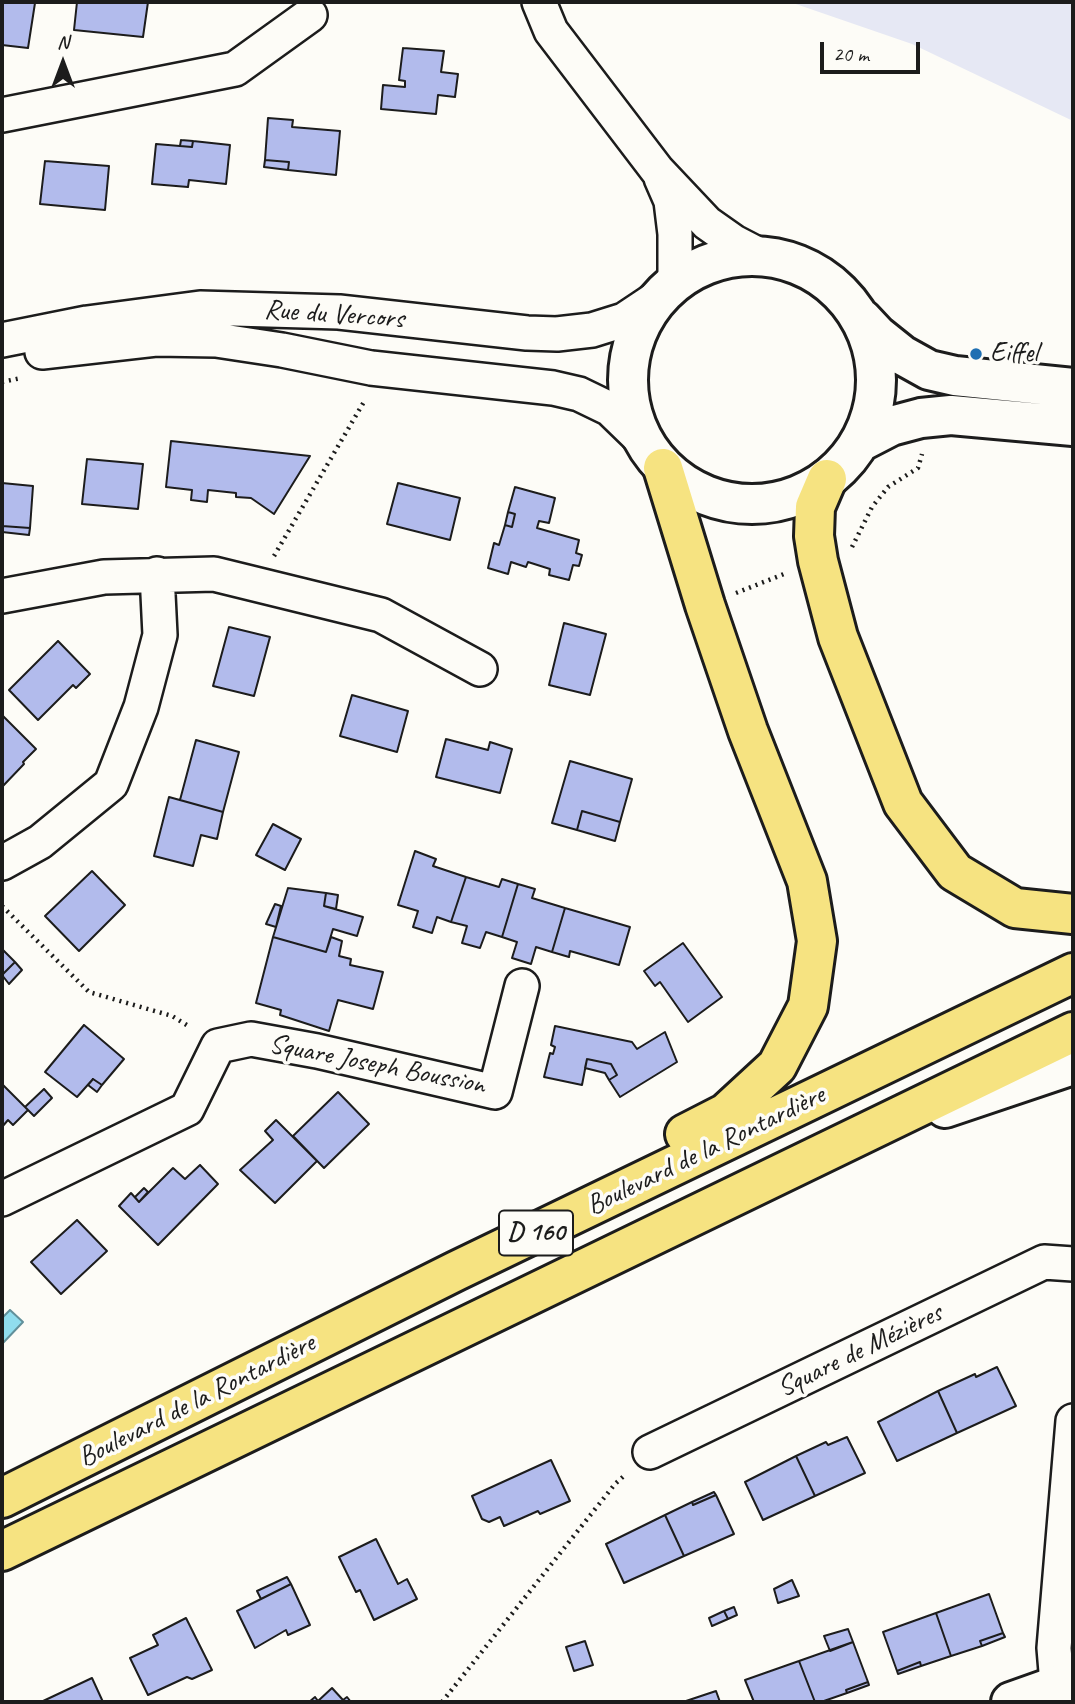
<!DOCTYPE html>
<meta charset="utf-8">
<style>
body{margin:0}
#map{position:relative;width:1075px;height:1704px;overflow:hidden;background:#fdfcf7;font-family:Caveat,sans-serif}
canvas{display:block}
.frame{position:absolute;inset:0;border:4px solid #1c1c1c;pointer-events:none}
.north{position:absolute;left:28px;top:28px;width:70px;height:70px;-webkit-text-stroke:5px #fdfcf7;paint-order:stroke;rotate:0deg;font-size:19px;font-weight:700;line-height:28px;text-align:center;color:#1c1c1c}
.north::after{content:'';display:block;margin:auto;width:24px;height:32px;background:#1c1c1c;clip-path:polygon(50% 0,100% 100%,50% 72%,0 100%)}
.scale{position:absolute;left:820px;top:42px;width:100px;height:32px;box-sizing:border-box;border:4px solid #1c1c1c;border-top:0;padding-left:9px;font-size:21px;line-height:24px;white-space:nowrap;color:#1c1c1c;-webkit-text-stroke:5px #fdfcf7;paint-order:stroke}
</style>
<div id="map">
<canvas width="1075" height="1704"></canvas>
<div class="frame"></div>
<div class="north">N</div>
<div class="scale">20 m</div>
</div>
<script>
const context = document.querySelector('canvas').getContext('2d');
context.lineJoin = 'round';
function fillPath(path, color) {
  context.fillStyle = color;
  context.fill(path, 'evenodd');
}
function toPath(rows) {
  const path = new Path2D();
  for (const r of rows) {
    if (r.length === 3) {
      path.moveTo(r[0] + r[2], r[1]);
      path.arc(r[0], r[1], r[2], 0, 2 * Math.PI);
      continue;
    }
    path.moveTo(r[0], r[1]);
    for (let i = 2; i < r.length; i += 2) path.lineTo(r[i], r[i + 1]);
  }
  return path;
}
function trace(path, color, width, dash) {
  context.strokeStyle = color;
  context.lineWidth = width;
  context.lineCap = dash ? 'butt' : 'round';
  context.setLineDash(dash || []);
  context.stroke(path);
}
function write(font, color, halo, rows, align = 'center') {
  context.font = font + ' Caveat,sans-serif';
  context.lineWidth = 7;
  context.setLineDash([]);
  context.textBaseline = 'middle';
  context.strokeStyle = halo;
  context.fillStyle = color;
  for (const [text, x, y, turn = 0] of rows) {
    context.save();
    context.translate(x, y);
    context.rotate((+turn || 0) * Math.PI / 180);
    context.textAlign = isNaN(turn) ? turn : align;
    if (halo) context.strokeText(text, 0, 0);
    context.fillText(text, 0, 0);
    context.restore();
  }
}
fillPath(toPath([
 [790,2,1073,2,1073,121,912,44]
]), '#e6e8f4');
const water = toPath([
 [10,1310,23,1322,2,1344,2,1318,10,1310]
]);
fillPath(water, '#90ddee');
trace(water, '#62909a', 2);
const building = toPath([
 [2,2,35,3,28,48,2,45,2,2],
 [77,2,148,2,143,37,74,30,77,2],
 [403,48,444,51,441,72,458,74,455,97,438,95,436,114,381,109,383,85,405,87,405,81,399,80,403,48],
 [268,118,293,120,292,127,340,131,336,175,288,170,289,162,265,160,268,118],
 [181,140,193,141,192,147,180,146,181,140],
 [193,141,230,145,226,184,189,180,188,187,152,184,156,144,192,147,193,141],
 [265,160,289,162,288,170,264,167,265,160],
 [45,161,109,166,105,210,40,204,45,161],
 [171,441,310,456,274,514,251,498,236,497,236,493,208,490,207,502,191,500,192,490,166,487,171,441],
 [87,459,143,464,138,509,82,504,87,459],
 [2,483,33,486,30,528,2,526,2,483],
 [398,483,460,498,450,540,387,524,398,483],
 [515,487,555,498,549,523,539,521,537,528,579,540,576,553,582,555,579,566,573,565,569,580,549,575,550,569,528,562,526,567,511,562,508,574,488,568,494,543,499,545,505,525,512,527,515,514,508,512,515,487],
 [508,512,515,514,512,527,505,525,508,512],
 [2,526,30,528,29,535,2,532,2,526],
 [564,623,606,634,590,695,549,685,564,623],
 [229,627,270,637,254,696,213,686,229,627],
 [58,641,90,674,76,688,73,685,38,720,9,690,58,641],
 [352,695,408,711,397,752,340,736,352,695],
 [2,715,36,749,23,762,24,764,2,787,2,715],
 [446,739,488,750,490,742,512,749,500,793,436,777,446,739],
 [196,740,239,752,223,812,180,800,196,740],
 [570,761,632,779,620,822,582,811,577,830,552,823,570,761],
 [169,797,223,812,217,839,201,835,193,866,154,856,169,797],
 [582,811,620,822,615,841,577,830,582,811],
 [273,824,301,839,285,870,256,855,273,824],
 [415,851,436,859,433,866,466,877,451,922,437,917,432,933,413,927,418,911,398,905,415,851],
 [92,871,125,905,79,951,45,916,92,871],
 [466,877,499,887,502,879,518,884,502,937,486,932,480,948,462,943,467,926,451,922,466,877],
 [518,884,535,889,532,898,565,908,552,952,536,947,531,964,512,958,517,942,502,937,518,884],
 [288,888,326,893,324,906,363,917,357,936,333,929,326,952,273,937,288,888],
 [326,893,338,895,336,909,324,906,326,893],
 [275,904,281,906,276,927,266,924,275,904],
 [565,908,630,927,619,965,570,951,569,957,552,952,565,908],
 [273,937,326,952,331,937,342,941,339,956,351,959,350,965,383,972,373,1009,338,1000,329,1031,280,1015,281,1010,256,1003,273,937],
 [683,943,722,997,688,1022,660,982,655,986,644,971,683,943],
 [2,949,15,962,2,975,2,949],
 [15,962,22,970,9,984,2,975,15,962],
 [84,1025,124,1059,102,1085,93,1079,77,1097,45,1072,84,1025],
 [555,1026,632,1042,637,1049,665,1032,677,1062,620,1097,609,1080,617,1075,611,1064,587,1059,582,1085,544,1077,550,1053,553,1054,555,1047,551,1045,555,1026],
 [587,1059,611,1064,617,1075,609,1080,605,1073,585,1068,587,1059],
 [93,1079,102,1085,97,1092,88,1085,93,1079],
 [2,1084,28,1110,13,1125,8,1120,2,1127,2,1084],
 [44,1089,52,1098,34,1116,25,1107,44,1089],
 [338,1092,369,1124,324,1168,293,1136,338,1092],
 [276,1120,317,1161,275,1203,240,1170,273,1140,265,1131,276,1120],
 [200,1165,218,1184,158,1245,119,1206,131,1193,139,1202,173,1168,185,1179,200,1165],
 [144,1188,148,1192,139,1202,135,1197,144,1188],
 [77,1220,107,1251,61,1294,31,1262,77,1220],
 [997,1367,1016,1406,957,1433,938,1391,975,1374,976,1377,997,1367],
 [938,1391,957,1433,897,1461,878,1422,938,1391],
 [847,1437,865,1473,815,1496,796,1456,826,1442,828,1445,847,1437],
 [796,1456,815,1496,763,1520,745,1482,796,1456],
 [551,1460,570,1501,540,1514,538,1511,504,1526,500,1517,489,1522,482,1519,472,1496,551,1460],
 [714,1492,716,1495,693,1505,692,1502,714,1492],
 [716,1495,734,1534,684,1556,665,1515,692,1502,693,1505,716,1495],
 [665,1515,684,1556,624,1583,606,1544,665,1515],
 [376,1539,398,1584,407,1579,417,1599,374,1620,360,1590,356,1592,339,1557,376,1539],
 [287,1577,291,1584,261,1599,257,1591,287,1577],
 [792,1580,799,1596,778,1603,774,1589,792,1580],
 [291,1584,310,1625,288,1635,286,1630,255,1648,237,1611,291,1584],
 [989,1594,1003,1633,980,1641,982,1646,951,1656,936,1613,989,1594],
 [734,1607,737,1615,728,1619,724,1611,734,1607],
 [724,1611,728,1619,712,1626,709,1618,724,1611],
 [936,1613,951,1656,921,1666,920,1662,897,1671,883,1632,936,1613],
 [186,1618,212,1670,192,1679,187,1677,148,1695,130,1658,158,1645,153,1635,186,1618],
 [848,1629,853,1642,830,1651,824,1636,848,1629],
 [1003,1633,1005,1637,982,1646,980,1641,1003,1633],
 [585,1641,593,1665,574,1671,566,1647,585,1641],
 [853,1642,868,1682,846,1690,847,1693,821,1702,815,1702,799,1661,853,1642],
 [799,1661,815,1702,754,1702,745,1680,799,1661],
 [920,1662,921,1666,898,1674,897,1671,920,1662],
 [92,1678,103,1702,41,1702,92,1678],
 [868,1682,869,1685,847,1693,846,1690,868,1682],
 [332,1688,343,1700,347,1697,351,1702,309,1702,315,1697,318,1701,332,1688],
 [716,1691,720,1702,683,1702,716,1691]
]);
fillPath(building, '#b2bbec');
trace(building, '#1c1c1c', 2);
const minor = toPath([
 [539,2,551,31,657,170,707,223,734,242,761,256],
 [2,115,235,69,310,15],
 [661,178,671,201,675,234,675,284],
 [2,340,87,323,200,308,339,312,527,333,557,334,592,330,624,320,660,296],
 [42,352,156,339,216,340,282,350,371,368,553,388,579,394,610,409,642,440],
 [2,596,104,577,214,574,381,615,480,669],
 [2,863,40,842,111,784,141,707,160,635,157,574],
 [2,1199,187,1109,218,1046,251,1039,317,1051,495,1092,522,986],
 [650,1452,1044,1262,1073,1264],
 [1057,1684,1054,1648,1073,1421]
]);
const tertiary = toPath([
 [752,380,124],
 [862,319,877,335,902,355,929,370,955,376,1073,388],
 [860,442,891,426,921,418,951,415,1073,426],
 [945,1108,1073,1065],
 [1011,1702,1073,1680]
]);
const primary = toPath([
 [663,468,705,605,748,731,807,881,817,941,808,1006,777,1066,726,1113,685,1134],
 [827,479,815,507,814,536,818,561,838,637,903,803,955,872,1015,908,1073,914],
 [2,1498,456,1271,1073,973],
 [2,1551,1073,1032]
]);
trace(minor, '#1c1c1c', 38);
trace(tertiary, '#1c1c1c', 44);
trace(primary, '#1c1c1c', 44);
trace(toPath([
 [2,382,21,378],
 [852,547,872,507,888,487,918,468,922,454],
 [274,556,365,400],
 [736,593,784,574],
 [2,906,89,992,172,1016,190,1027],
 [442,1702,615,1484,626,1474]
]), '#1c1c1c', 4.5, [2, 5]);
trace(minor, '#fdfcf7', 33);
trace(tertiary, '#fdfcf7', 38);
trace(primary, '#f6e381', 38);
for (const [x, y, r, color] of [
 [976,354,7,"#1f6fb2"]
]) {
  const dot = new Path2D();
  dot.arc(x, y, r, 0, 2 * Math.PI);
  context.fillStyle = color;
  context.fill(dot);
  trace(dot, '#fdfcf7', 2.5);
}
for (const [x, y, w] of [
 [536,1233,74]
]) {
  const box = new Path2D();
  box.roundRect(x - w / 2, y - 22.5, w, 45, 5);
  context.fillStyle = '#fdfcf7';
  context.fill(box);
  trace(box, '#1c1c1c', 2);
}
write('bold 26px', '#1c1c1c', null, [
 ["D 160",536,1233]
]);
write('28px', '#1c1c1c', '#fdfcf7', [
 ["Rue du Vercors",334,315,4],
 ["Square Joseph Boussion",377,1065,11],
 ["Boulevard de la Rontardière",706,1151,-26],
 ["Square de Mézières",860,1351,-26],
 ["Boulevard de la Rontardière",197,1401,-27]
]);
write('28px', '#1c1c1c', '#fdfcf7', [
 ["Eiffel",990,354]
], 'left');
</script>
